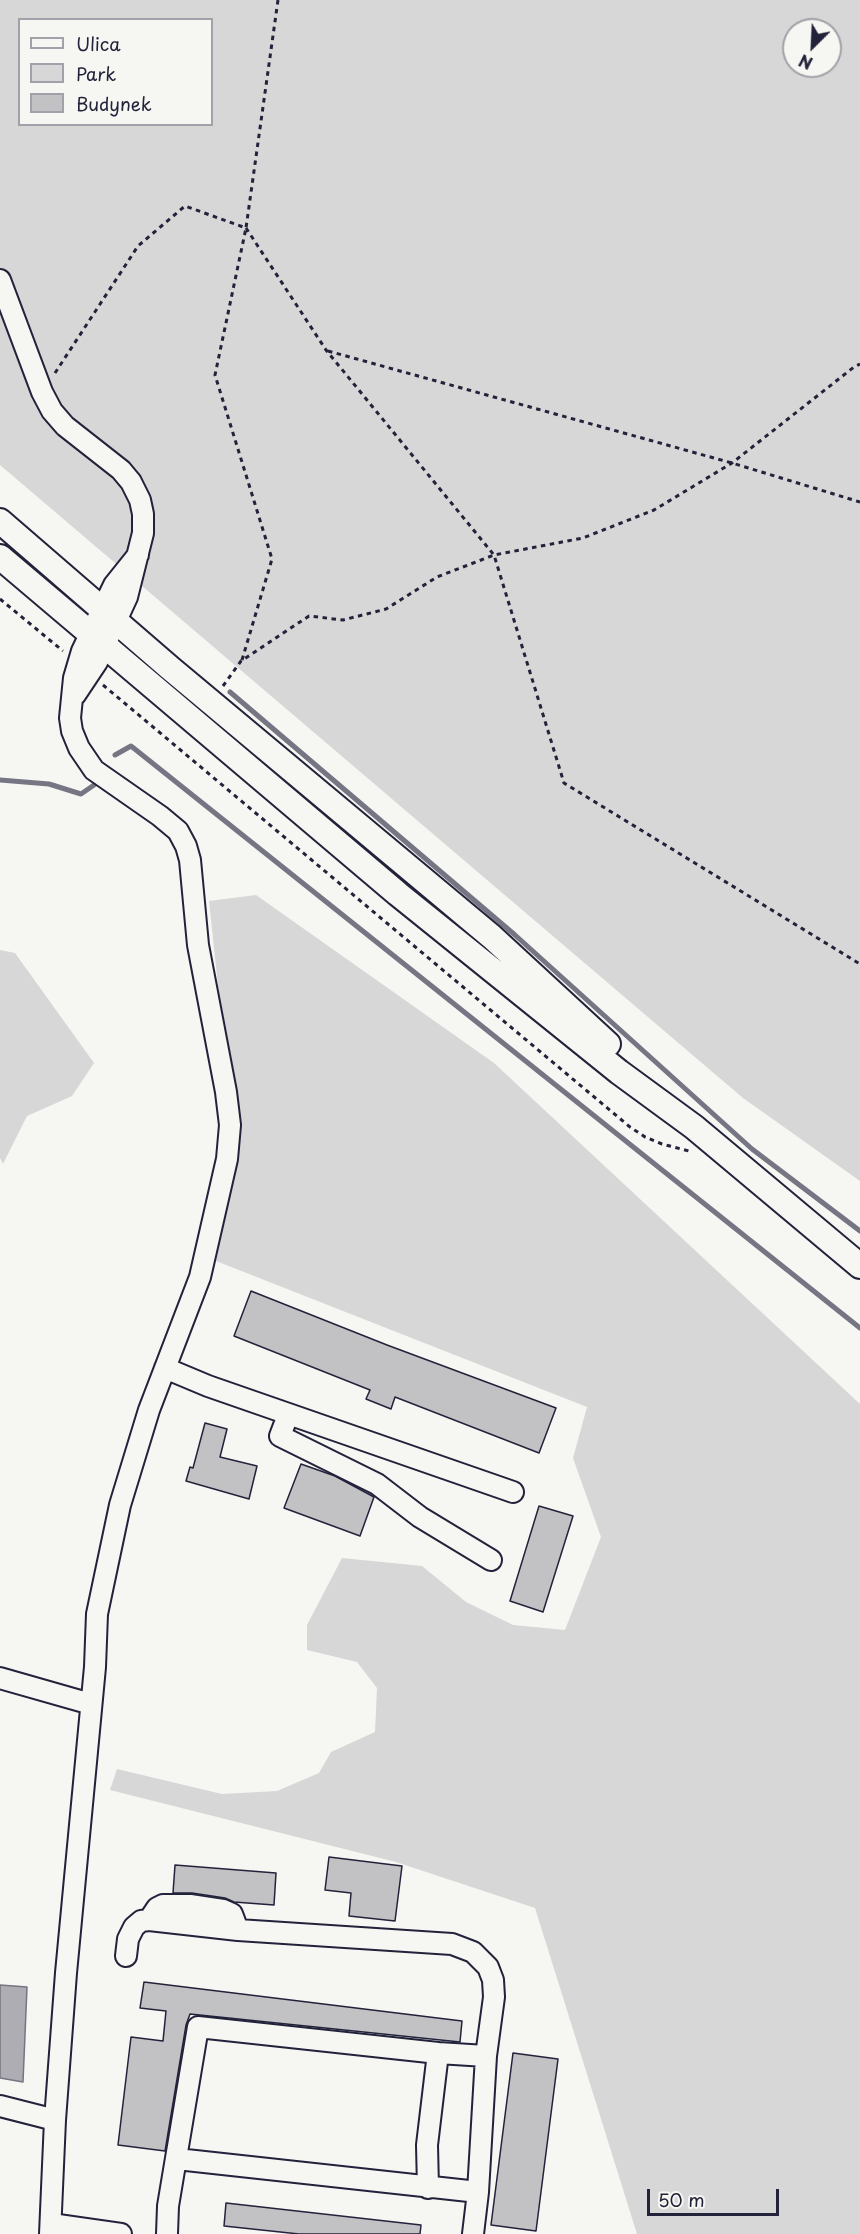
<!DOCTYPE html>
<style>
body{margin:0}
#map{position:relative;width:860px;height:2234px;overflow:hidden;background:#f6f6f2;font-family:"Playpen Sans",sans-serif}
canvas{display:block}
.legend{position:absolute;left:18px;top:18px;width:195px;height:108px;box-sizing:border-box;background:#f6f6f2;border:2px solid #a1a1a9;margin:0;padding:8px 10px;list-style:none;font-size:18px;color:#22223b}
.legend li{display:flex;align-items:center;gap:12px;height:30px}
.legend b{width:30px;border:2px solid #a1a1a9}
.north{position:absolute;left:782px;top:18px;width:60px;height:60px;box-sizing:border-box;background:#f6f6f2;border:2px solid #a1a1a9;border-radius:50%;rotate:204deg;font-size:16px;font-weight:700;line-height:24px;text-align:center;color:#22223b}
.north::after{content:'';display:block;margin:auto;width:21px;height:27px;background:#22223b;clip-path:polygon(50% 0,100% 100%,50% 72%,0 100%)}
.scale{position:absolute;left:647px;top:2189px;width:132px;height:27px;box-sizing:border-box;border:3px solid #22223b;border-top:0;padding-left:8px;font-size:18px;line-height:21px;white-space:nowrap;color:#22223b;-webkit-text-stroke:4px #f6f6f2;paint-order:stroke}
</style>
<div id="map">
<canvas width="860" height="2234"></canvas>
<ul class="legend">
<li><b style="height:8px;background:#f6f6f2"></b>Ulica</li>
<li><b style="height:16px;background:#d7d7d7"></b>Park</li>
<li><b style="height:16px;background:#c2c2c4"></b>Budynek</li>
</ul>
<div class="north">N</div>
<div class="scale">50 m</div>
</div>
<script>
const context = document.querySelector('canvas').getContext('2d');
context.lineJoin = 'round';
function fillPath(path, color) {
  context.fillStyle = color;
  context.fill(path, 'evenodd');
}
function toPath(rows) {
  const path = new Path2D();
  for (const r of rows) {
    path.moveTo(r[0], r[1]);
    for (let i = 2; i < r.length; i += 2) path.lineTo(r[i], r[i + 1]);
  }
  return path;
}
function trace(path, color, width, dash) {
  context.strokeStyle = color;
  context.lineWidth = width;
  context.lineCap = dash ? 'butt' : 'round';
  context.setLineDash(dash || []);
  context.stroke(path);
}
fillPath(toPath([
 [0,0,860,0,860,1181,743,1098,0,465],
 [20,20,212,20,212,124,20,124],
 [794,30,830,30,830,66,794,66],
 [256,895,494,1063,860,1404,860,2234,637,2234,535,1908,396,1862,110,1790,117,1769,222,1794,277,1791,319,1773,331,1752,375,1732,377,1688,357,1662,307,1650,307,1625,342,1558,422,1566,466,1602,513,1625,565,1630,601,1537,573,1458,587,1407,216,1261,241,1124,222,1023,209,901],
 [0,950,15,953,94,1063,72,1096,27,1116,3,1164,0,1158]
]), '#d7d7d7');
const water = toPath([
 [0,1985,27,1987,23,2082,0,2078,0,1985]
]);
fillPath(water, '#adadb3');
trace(water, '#757583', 1.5);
trace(toPath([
 [230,692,515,935,752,1149,860,1231],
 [115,755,131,746,860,1328],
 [0,780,49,784,81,794,94,785]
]), '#757583', 5);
const building = toPath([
 [251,1291,387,1345,556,1408,539,1453,395,1397,391,1409,366,1399,370,1390,234,1336,251,1291],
 [205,1423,227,1429,220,1457,257,1466,249,1499,186,1481,190,1467,193,1468,205,1423],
 [301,1464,335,1476,374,1497,360,1536,284,1508,301,1464],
 [539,1506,573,1516,543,1612,510,1601,539,1506],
 [329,1857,402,1866,395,1921,349,1916,351,1893,325,1890,329,1857],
 [175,1865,276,1873,274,1905,234,1902,225,1898,192,1893,173,1893,175,1865],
 [144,1982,462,2021,460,2042,190,2014,186,2025,165,2151,118,2145,131,2037,163,2041,166,2011,140,2008,144,1982],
 [513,2053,558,2059,536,2231,491,2225,513,2053],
 [226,2203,421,2225,420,2234,299,2234,224,2226,226,2203]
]);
fillPath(building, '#c2c2c4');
trace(building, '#22223b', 1.5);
const minor = toPath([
 [0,280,42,392,52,411,65,426,121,470,131,482,140,500,143,514,143,533,127,597,97,662,75,695],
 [165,1368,208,1386,513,1492],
 [288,1415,280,1436,377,1484,420,1517,491,1560],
 [0,1678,91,1704],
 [149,1920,157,1908,163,1905,190,1905,223,1910,232,1914,238,1930],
 [126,1956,128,1939,134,1927,141,1921,149,1920,238,1930,452,1944,473,1952,488,1967,493,1980,494,1997,486,2056,478,2192,473,2234],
 [0,2106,55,2120],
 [177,2159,478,2192],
 [428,2188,427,2145,438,2053],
 [51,2224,121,2234],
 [50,2234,55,2120,66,1973,95,1667,97,1614,120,1505,149,1410,200,1277,227,1159,230,1125,226,1092,198,945,190,860,186,846,178,831,160,816,94,770,79,748,72,731,70,718,74,678,82,651,114,585,138,555],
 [167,2234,168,2206,198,2027,438,2053,486,2056]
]);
const major = toPath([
 [0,521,170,668,492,937,608,1044],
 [0,557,398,894,619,1072,694,1127,860,1266]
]);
trace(minor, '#22223b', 24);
trace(major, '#22223b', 28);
trace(toPath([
 [246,228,326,350,494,555,564,783,860,964],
 [328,351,732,463,860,502],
 [55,373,138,246,185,206,246,228,278,0],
 [0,599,63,651],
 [242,660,272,559,215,375,246,228],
 [103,685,630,1127,645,1137,662,1144,689,1151],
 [223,686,241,661,309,616,343,620,386,609,437,577,494,555,583,538,654,510,732,463,854,367,860,364]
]), '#22223b', 3, [4.5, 4.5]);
trace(minor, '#f6f6f2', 20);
trace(major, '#f6f6f2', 24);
</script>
